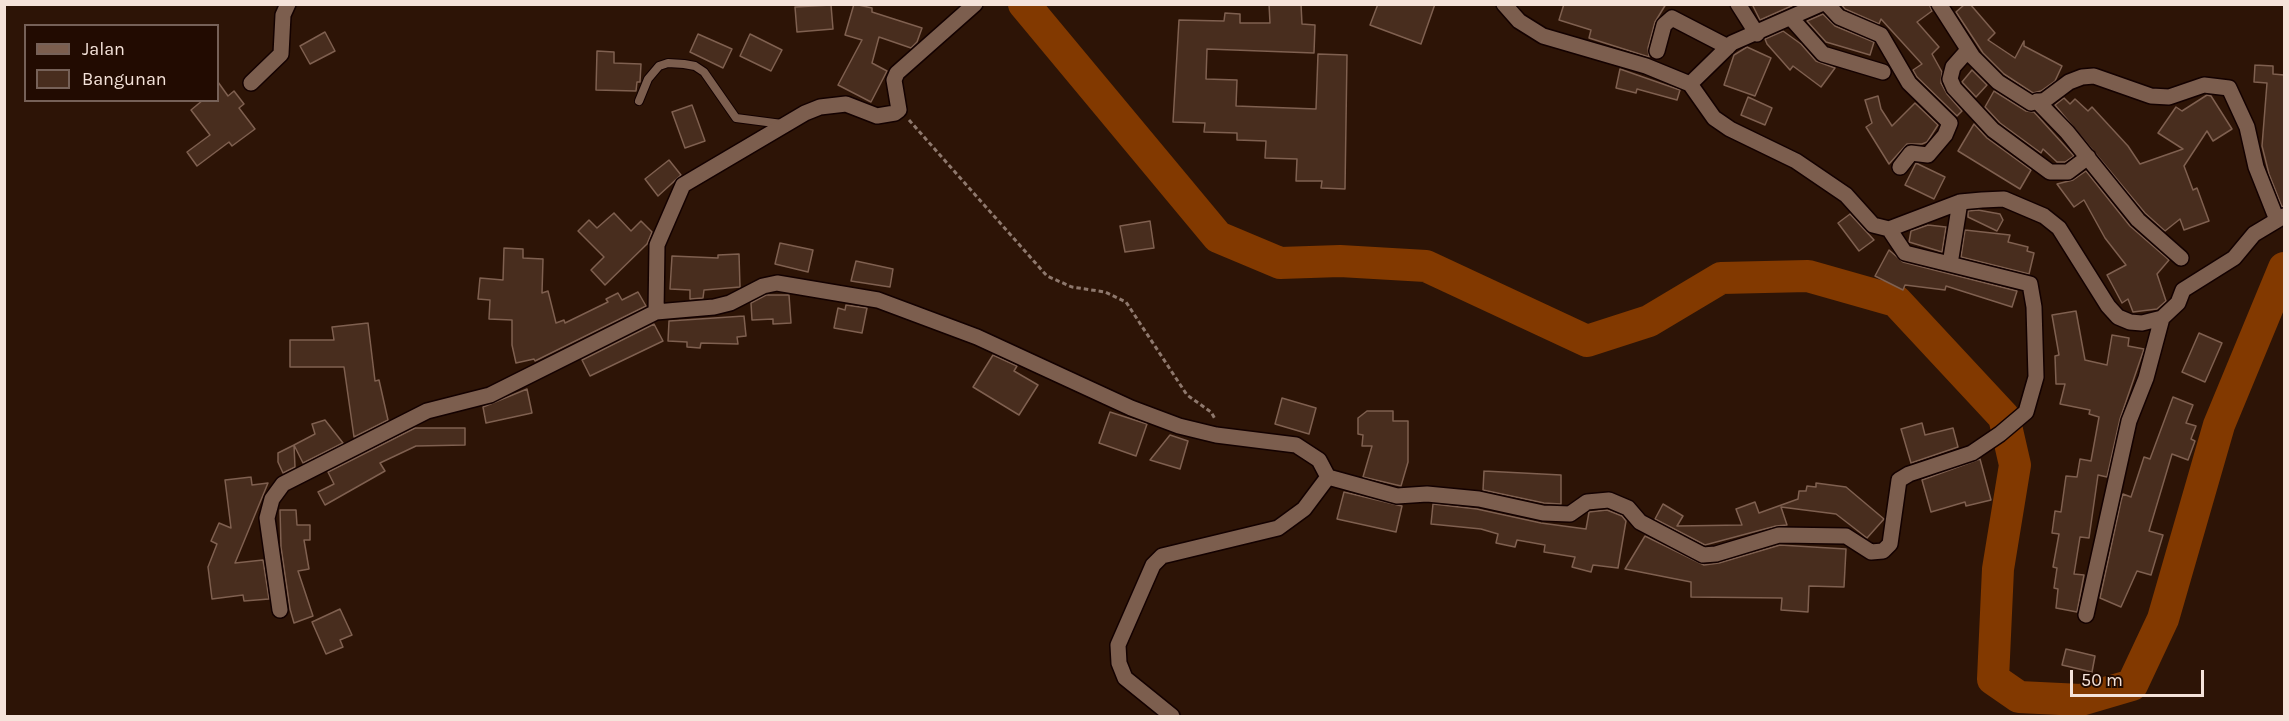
<!DOCTYPE html>
<style>
body{margin:0}
#map{position:relative;width:2289px;height:721px;overflow:hidden;background:#2d1406;font-family:Karla,sans-serif}
canvas{display:block}
.frame{position:absolute;inset:0;border:6px solid #f5e3da;pointer-events:none}
.legend{position:absolute;left:24px;top:24px;width:195px;height:78px;box-sizing:border-box;background:#220b01;border:2px solid #766158;margin:0;padding:8px 10px;list-style:none;font-size:18px;color:#f5e3da}
.legend li{display:flex;align-items:center;gap:12px;height:30px}
.legend b{width:30px;border:2px solid #766158}
.scale{position:absolute;left:2070px;top:670px;width:134px;height:27px;box-sizing:border-box;border:3px solid #f5e3da;border-top:0;padding-left:8px;font-size:18px;line-height:21px;white-space:nowrap;color:#f5e3da;-webkit-text-stroke:4px #220b01;paint-order:stroke}
</style>
<div id="map">
<canvas width="2289" height="721"></canvas>
<div class="frame"></div>
<ul class="legend">
<li><b style="height:8px;background:#7c5e4e"></b>Jalan</li>
<li><b style="height:16px;background:#482d1e"></b>Bangunan</li>
</ul>
<div class="scale">50 m</div>
</div>
<script>
const context = document.querySelector('canvas').getContext('2d');
context.lineJoin = 'round';
function toPath(rows) {
  const path = new Path2D();
  for (const r of rows) {
    path.moveTo(r[0], r[1]);
    for (let i = 2; i < r.length; i += 2) path.lineTo(r[i], r[i + 1]);
  }
  return path;
}
function trace(path, color, width, dash) {
  context.strokeStyle = color;
  context.lineWidth = width;
  context.lineCap = dash ? 'butt' : 'round';
  context.setLineDash(dash || []);
  context.stroke(path);
}
function fillPath(path, color) {
  context.fillStyle = color;
  context.fill(path, 'evenodd');
}
trace(toPath([
 [1024,4,1218,237,1280,263,1340,261,1426,266,1587,341,1649,321,1721,278,1808,276,1896,301,2004,417,2015,465,1998,569,1993,679,2019,697,2081,700,2132,685,2163,619,2219,425,2284,268]
]), '#823900', 32);
const building = toPath([
 [854,4,872,8,872,12,922,28,917,42,911,48,879,37,872,63,887,71,871,102,838,85,862,40,845,35,854,4],
 [1269,4,1301,4,1302,24,1315,25,1314,53,1207,49,1206,79,1237,80,1236,106,1316,109,1318,54,1347,55,1345,189,1321,188,1322,181,1296,181,1297,159,1265,158,1266,141,1237,140,1237,133,1204,132,1205,123,1173,122,1179,20,1224,21,1225,13,1240,14,1240,23,1270,23,1269,4],
 [1378,4,1435,4,1421,44,1370,25,1378,4],
 [1564,4,1666,4,1655,22,1648,48,1649,57,1589,38,1591,30,1559,20,1564,4],
 [1752,4,1796,4,1760,20,1752,4],
 [1841,4,1929,4,1932,11,1917,22,1939,47,1932,54,1942,72,1941,83,1947,94,1962,111,1957,116,1917,77,1913,70,1922,64,1881,19,1879,24,1845,9,1841,4],
 [1965,4,1970,4,1995,33,1988,40,2015,58,2024,41,2024,46,2062,66,2055,81,2041,91,2033,93,2004,74,1983,53,1956,12,1965,4],
 [831,5,833,29,797,32,795,7,831,5],
 [1823,14,1835,26,1874,42,1870,55,1826,42,1807,21,1823,14],
 [1783,31,1801,44,1816,61,1835,68,1821,87,1793,66,1790,70,1767,44,1765,39,1783,31],
 [325,32,335,51,310,64,300,46,325,32],
 [698,34,732,49,723,68,690,52,698,34],
 [750,34,782,50,771,71,740,56,750,34],
 [1747,47,1771,58,1755,96,1724,85,1734,55,1747,47],
 [597,51,614,52,614,63,641,64,640,82,637,82,636,91,596,90,597,51],
 [2255,65,2273,66,2273,74,2284,75,2284,206,2282,207,2269,174,2262,146,2267,83,2254,82,2255,65],
 [1620,69,1680,90,1677,100,1637,89,1636,93,1616,88,1620,69],
 [1972,70,1987,85,1976,97,1962,82,1972,70],
 [218,82,228,96,234,91,244,104,239,108,255,129,232,146,229,142,197,166,187,152,210,135,191,110,203,100,218,100,218,82],
 [1994,91,2026,111,2034,112,2074,156,2065,162,2057,162,2043,149,2041,153,2000,123,1985,107,1994,91],
 [2207,95,2211,96,2232,129,2213,141,2207,131,2184,166,2193,190,2197,188,2209,221,2184,230,2180,219,2165,231,2145,213,2055,105,2064,98,2070,104,2075,99,2088,111,2092,107,2128,146,2140,164,2183,149,2158,133,2176,107,2182,111,2207,95],
 [1878,96,1881,109,1892,126,1915,103,1938,125,1927,142,1922,144,1907,144,1889,164,1866,127,1872,123,1865,100,1878,96],
 [1748,97,1772,108,1765,125,1741,115,1748,97],
 [692,105,705,141,685,148,672,112,692,105],
 [1974,124,1987,138,2031,170,2020,189,1958,151,1974,124],
 [669,160,681,175,658,196,645,179,669,160],
 [1916,163,1945,177,1934,199,1905,185,1916,163],
 [2086,171,2130,226,2169,260,2157,274,2166,301,2157,309,2133,312,2128,299,2122,303,2107,275,2126,265,2105,238,2084,200,2074,207,2057,184,2073,180,2086,171],
 [1978,210,2000,214,2003,220,1997,231,1968,217,1968,211,1978,210],
 [614,213,631,231,641,221,652,232,647,244,605,285,591,270,604,257,578,231,589,220,597,228,614,213],
 [1850,214,1874,240,1859,251,1838,223,1850,214],
 [1150,221,1154,248,1125,252,1120,226,1150,221],
 [1928,225,1946,227,1942,252,1909,242,1911,231,1928,225],
 [1965,230,2010,235,2008,242,2028,247,2027,251,2034,253,2029,274,1961,257,1965,230],
 [780,243,813,250,808,272,775,264,780,243],
 [504,248,523,249,523,258,543,259,542,293,548,291,556,323,564,320,565,323,608,302,606,299,618,293,622,300,638,292,646,306,535,361,534,359,516,363,512,345,512,320,489,319,490,300,478,299,480,278,503,280,504,248],
 [1889,250,1903,262,2017,291,2012,307,1946,286,1945,290,1905,285,1903,290,1875,276,1889,250],
 [739,254,740,287,704,290,703,298,690,299,690,290,670,289,672,256,718,258,718,255,739,254],
 [856,261,893,269,890,287,851,281,856,261],
 [766,295,789,295,791,323,773,324,773,319,752,320,751,303,766,295],
 [846,305,867,308,862,333,834,328,838,308,845,310,846,305],
 [2076,311,2085,360,2107,365,2112,335,2129,338,2128,346,2144,349,2120,419,2107,477,2098,475,2089,538,2080,537,2074,574,2084,575,2077,612,2056,608,2058,589,2054,588,2057,568,2053,567,2059,534,2052,533,2055,511,2061,512,2066,476,2077,477,2080,459,2091,461,2099,417,2089,414,2090,410,2060,404,2065,384,2056,384,2055,356,2059,355,2052,315,2076,311],
 [744,316,746,336,737,337,738,344,701,343,700,348,687,347,687,342,668,341,669,321,744,316],
 [368,323,375,381,379,380,388,420,354,437,344,367,290,367,290,340,334,340,332,327,368,323],
 [654,324,663,341,590,376,582,360,654,324],
 [2199,333,2222,343,2205,382,2182,372,2199,333],
 [993,355,1017,366,1014,371,1038,385,1019,415,973,387,993,355],
 [527,389,532,413,486,423,483,407,527,389],
 [2173,397,2193,405,2186,423,2196,426,2191,439,2195,441,2188,460,2172,454,2149,531,2163,535,2151,575,2137,571,2121,607,2100,598,2121,501,2123,494,2131,497,2144,457,2150,459,2173,397],
 [1282,398,1316,408,1309,434,1275,424,1282,398],
 [1367,411,1393,411,1393,421,1408,421,1408,462,1401,486,1363,477,1372,446,1362,446,1363,435,1358,434,1358,418,1367,411],
 [1110,412,1147,424,1136,456,1099,443,1110,412],
 [325,420,343,443,303,463,294,445,315,434,312,424,325,420],
 [1922,423,1925,435,1953,428,1958,447,1911,463,1901,429,1922,423],
 [415,428,465,428,465,445,416,446,380,463,385,471,325,505,318,492,334,484,328,472,415,428],
 [1170,435,1188,441,1180,469,1150,460,1170,435],
 [294,445,295,467,283,473,278,462,278,453,294,445],
 [1980,459,1991,500,1966,506,1965,502,1931,512,1922,480,1980,459],
 [1484,471,1561,475,1561,504,1544,503,1483,490,1484,471],
 [251,477,252,485,268,483,235,563,263,560,269,599,244,601,243,595,212,599,208,567,217,544,211,541,219,523,231,528,225,480,251,477],
 [1816,483,1846,487,1884,519,1867,538,1836,514,1781,507,1787,525,1776,526,1705,545,1655,519,1663,504,1683,516,1677,526,1742,525,1736,509,1755,502,1759,513,1798,499,1799,491,1806,491,1807,486,1816,487,1816,483],
 [1344,492,1402,506,1396,532,1337,519,1344,492],
 [1433,504,1477,509,1541,523,1586,529,1589,512,1607,510,1622,516,1626,521,1618,568,1593,565,1591,572,1572,567,1575,557,1544,552,1545,545,1517,540,1515,547,1496,543,1498,534,1481,529,1431,524,1433,504],
 [280,510,296,510,297,525,310,525,310,540,304,540,309,569,298,571,313,616,294,623,290,609,281,547,280,510],
 [1645,536,1704,565,1719,563,1780,545,1846,549,1844,587,1809,586,1808,612,1781,610,1782,598,1691,597,1691,582,1625,569,1645,536],
 [340,609,352,635,340,640,343,647,326,654,312,622,340,609],
 [2066,649,2095,656,2092,672,2062,665,2066,649]
]);
fillPath(building, '#482d1e');
trace(building, '#7f6050', 1.5);
const service = toPath([
 [639,101,648,79,659,66,668,63,684,64,695,66,704,72,736,118,782,124]
]);
const minor = toPath([
 [975,4,897,73,894,80,899,110,895,113,877,116,846,104,820,107,805,113,683,185,657,245,656,312,714,307,730,303,763,286,777,283,878,300,977,337,1131,408,1179,426,1216,435,1296,445,1319,460,1328,477,1304,509,1278,528,1162,556,1153,565,1118,645,1119,663,1125,678,1172,716],
 [1504,4,1519,21,1543,36,1646,66,1690,84,1714,118,1730,129,1796,161,1846,195,1873,225,1889,229,1960,202,1982,200,2004,199,2044,216,2059,228,2108,306,2118,317,2130,322,2142,323,2162,318,2178,303,2183,290,2234,258,2254,234,2284,216],
 [1738,4,1757,34],
 [1827,4,1839,17,1881,35,1909,83,1950,123,1945,135,1928,155,1911,153,1900,167],
 [1939,4,1973,57,1998,82,2031,103,2045,100,2069,82,2082,77,2094,76,2151,96,2169,97,2204,85,2229,88,2247,127,2256,167,2277,220],
 [1791,18,1823,54,1883,72],
 [1968,50,1953,67,1950,79,1954,88,1993,130,2050,172,2068,172,2088,157],
 [1657,51,1664,25,1672,18,1728,47],
 [251,83,281,54,283,15,288,4],
 [1690,84,1732,43,1821,4],
 [2037,101,2067,132,2138,220,2181,258],
 [1950,264,1960,202],
 [1328,477,1397,496,1427,494,1479,499,1543,513,1570,514,1587,502,1609,500,1628,508,1640,522,1703,555,1716,554,1779,535,1846,536,1871,552,1883,551,1890,544,1899,480,1909,474,1972,453,2000,434,2026,412,2036,377,2034,307,2030,284,1905,253,1889,229],
 [280,610,267,518,272,499,283,484,427,411,490,395,656,312],
 [2086,615,2129,421,2146,378,2162,318]
]);
trace(service, '#130100', 10);
trace(minor, '#130100', 18);
trace(toPath([
 [909,120,1047,276,1072,287,1105,292,1126,302,1187,395,1211,412,1215,419]
]), '#8e786d', 3, [4.5, 3]);
trace(service, '#7c5e4e', 8);
trace(minor, '#7c5e4e', 15);
</script>
